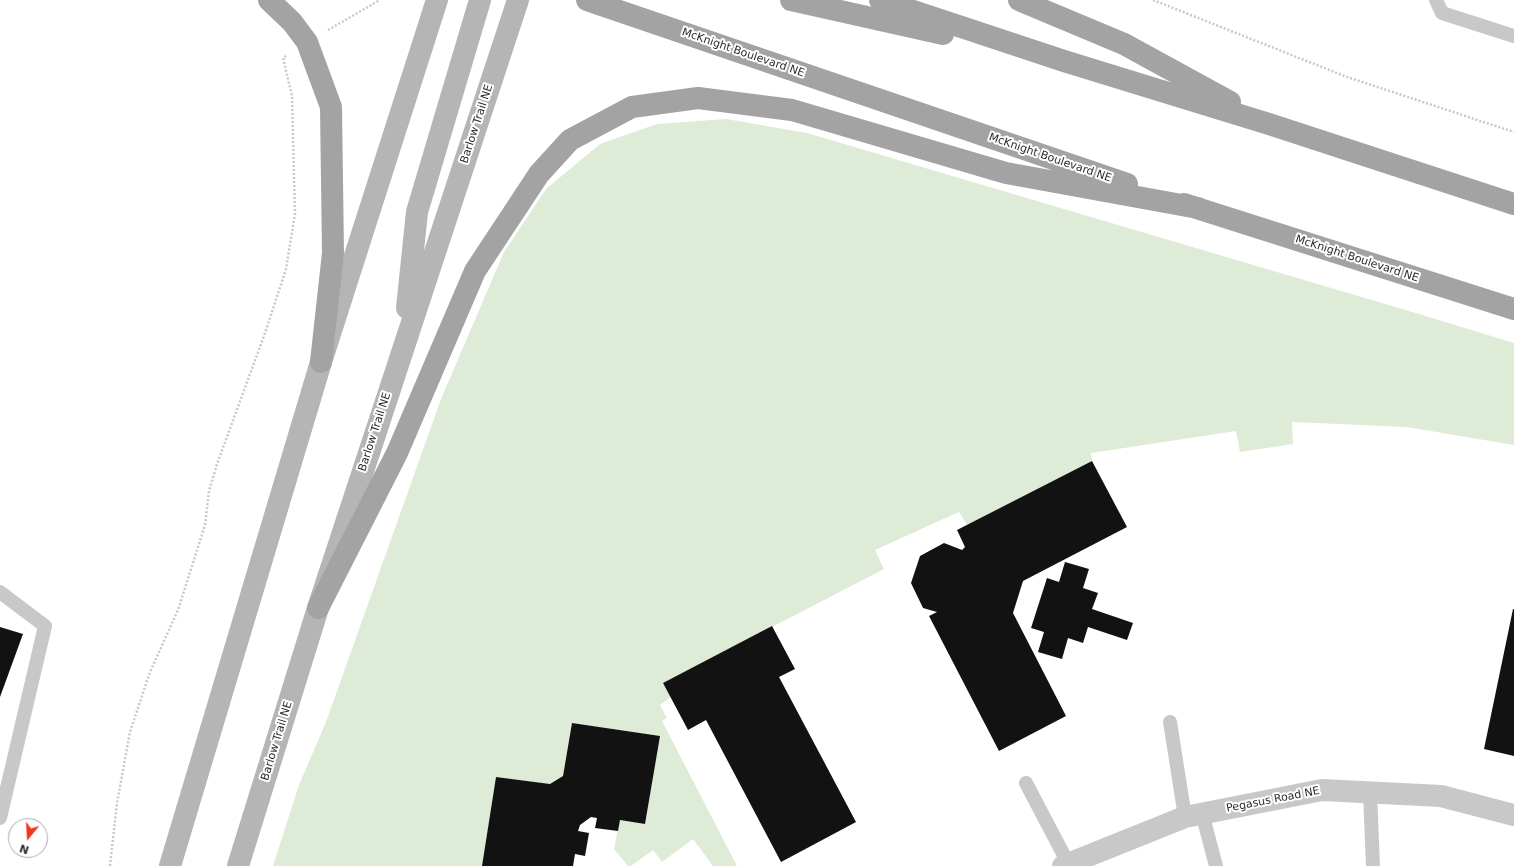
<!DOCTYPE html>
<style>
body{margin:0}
#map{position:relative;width:1514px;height:866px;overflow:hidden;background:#fff;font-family:"DejaVu Sans",sans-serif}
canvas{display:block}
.north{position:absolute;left:8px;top:818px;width:40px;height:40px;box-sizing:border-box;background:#fff;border:1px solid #aaa;border-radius:50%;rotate:198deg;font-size:11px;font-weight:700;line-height:16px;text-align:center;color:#2b2b2b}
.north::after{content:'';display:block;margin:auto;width:14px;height:18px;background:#f03620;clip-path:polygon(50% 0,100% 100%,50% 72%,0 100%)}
</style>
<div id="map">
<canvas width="1514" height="866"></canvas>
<div class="north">N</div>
</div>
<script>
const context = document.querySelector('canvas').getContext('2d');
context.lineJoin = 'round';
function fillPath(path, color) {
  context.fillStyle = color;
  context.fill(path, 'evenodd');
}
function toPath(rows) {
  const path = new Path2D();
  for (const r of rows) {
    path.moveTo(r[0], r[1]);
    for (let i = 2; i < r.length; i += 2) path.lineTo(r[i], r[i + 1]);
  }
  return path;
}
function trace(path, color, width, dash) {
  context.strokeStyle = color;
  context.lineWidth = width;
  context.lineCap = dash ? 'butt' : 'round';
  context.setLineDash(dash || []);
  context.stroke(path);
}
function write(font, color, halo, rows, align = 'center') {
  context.font = font + ' "DejaVu Sans",sans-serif';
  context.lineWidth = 4;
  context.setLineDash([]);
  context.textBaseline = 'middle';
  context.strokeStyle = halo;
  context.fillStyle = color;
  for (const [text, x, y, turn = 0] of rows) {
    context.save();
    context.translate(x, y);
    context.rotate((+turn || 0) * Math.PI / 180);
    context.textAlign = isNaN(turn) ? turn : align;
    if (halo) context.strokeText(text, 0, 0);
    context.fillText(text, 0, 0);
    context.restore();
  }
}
fillPath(toPath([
 [726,119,807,133,1419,314,1514,343,1514,445,1407,427,1292,422,1293,444,1240,452,1236,431,1091,453,1092,461,967,525,959,512,875,550,884,569,664,683,671,697,660,705,667,718,662,721,737,866,713,866,693,839,662,862,653,850,631,866,628,866,614,849,620,820,645,824,659,736,572,723,563,776,550,784,496,777,482,866,273,866,299,785,326,722,441,399,504,252,546,189,600,144,657,124]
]), '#deebd7');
fillPath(toPath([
 [1092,461,1127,527,1023,581,1013,613,1066,716,999,751,929,616,937,612,923,608,911,583,920,556,944,543,962,550,965,547,957,530],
 [1065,562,1089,569,1083,588,1098,593,1092,609,1133,623,1127,640,1088,627,1083,643,1068,638,1062,659,1038,652,1044,632,1031,628,1047,578,1059,582],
 [1513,609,1514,609,1514,756,1484,749],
 [772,626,795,669,779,677,856,822,781,862,706,720,688,730,663,683],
 [0,627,23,634,0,697],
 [572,723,660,736,645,824,620,820,618,831,595,828,597,818,591,817,580,825,578,831,589,833,585,856,575,854,573,866,482,866,496,777,550,784,563,776]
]), '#121212');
trace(toPath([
 [1153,0,1347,77,1514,132],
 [328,30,380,0],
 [110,866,117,803,130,732,150,672,178,610,205,525,209,491,217,464,264,336,286,269,295,214,292,96,283,58,286,56]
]), '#c8c8c8', 2.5, [2, 2]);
trace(toPath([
 [1436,0,1442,13,1514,36],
 [0,592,45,626,0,818],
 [1170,722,1185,817],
 [1026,783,1068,863],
 [1370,792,1373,866],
 [1202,813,1216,866]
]), '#c8c8c8', 14);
trace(toPath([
 [1063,866,1185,817,1322,790,1441,796,1514,815]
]), '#c8c8c8', 22);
trace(toPath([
 [407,308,417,212,480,0],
 [170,866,321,362,437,0],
 [238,866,318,608,518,0]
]), '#b5b5b5', 22);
trace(toPath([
 [269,0,292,22,307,42,331,107,333,253,321,362],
 [587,0,1127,184],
 [791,0,943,34],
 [880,0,1064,61,1269,124,1514,204],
 [1019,0,1124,44,1230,102],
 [1184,204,1514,309],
 [318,608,397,453,475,271,539,174,570,140,632,107,698,98,792,110,1006,173,1198,208]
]), '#a3a3a3', 22);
write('11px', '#2b2b2b', '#fff', [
 ["McKnight Boulevard NE",743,53,19],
 ["Barlow Trail NE",477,124,-72],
 ["McKnight Boulevard NE",1050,158,19],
 ["McKnight Boulevard NE",1357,259,18],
 ["Barlow Trail NE",375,432,-72],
 ["Barlow Trail NE",277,741,-73],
 ["Pegasus Road NE",1273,800,-11]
]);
</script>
